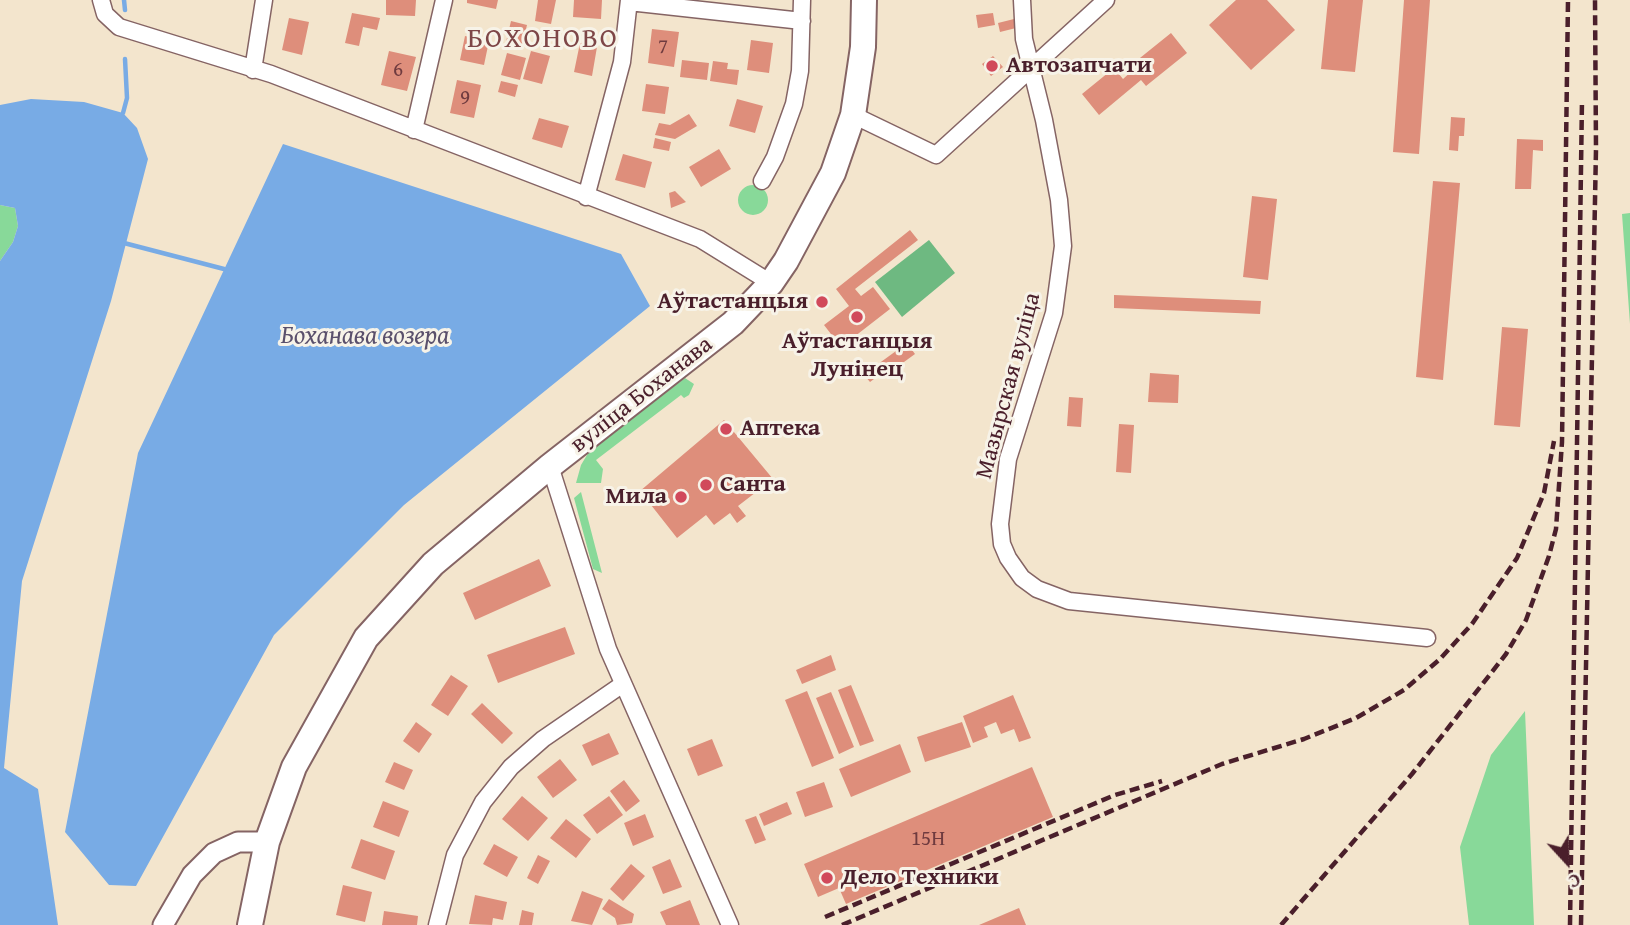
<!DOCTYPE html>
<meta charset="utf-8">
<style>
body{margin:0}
#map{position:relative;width:1630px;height:925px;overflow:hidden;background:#f3e5cd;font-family:"Gentium Book Plus",serif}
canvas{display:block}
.north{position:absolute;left:1532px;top:827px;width:70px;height:70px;-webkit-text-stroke:5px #f7f3e8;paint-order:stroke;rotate:158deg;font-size:19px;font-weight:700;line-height:28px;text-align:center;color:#4a1f2b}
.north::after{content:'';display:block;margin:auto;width:24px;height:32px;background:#4a1f2b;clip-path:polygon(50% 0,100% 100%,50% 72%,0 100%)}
</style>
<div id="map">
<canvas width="1630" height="925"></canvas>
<div class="north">С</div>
</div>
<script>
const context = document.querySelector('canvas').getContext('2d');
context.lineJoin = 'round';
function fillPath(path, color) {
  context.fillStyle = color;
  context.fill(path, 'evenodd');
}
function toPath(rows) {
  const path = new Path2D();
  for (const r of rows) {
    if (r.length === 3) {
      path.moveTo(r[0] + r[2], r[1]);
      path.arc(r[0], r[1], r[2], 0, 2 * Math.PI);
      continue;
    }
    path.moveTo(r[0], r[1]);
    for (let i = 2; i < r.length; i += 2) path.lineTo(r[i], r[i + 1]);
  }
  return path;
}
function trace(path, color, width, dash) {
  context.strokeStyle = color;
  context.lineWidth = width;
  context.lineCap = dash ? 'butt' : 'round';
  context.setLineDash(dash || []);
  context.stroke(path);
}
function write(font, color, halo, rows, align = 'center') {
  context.font = font + ' "Gentium Book Plus",serif';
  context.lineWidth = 6;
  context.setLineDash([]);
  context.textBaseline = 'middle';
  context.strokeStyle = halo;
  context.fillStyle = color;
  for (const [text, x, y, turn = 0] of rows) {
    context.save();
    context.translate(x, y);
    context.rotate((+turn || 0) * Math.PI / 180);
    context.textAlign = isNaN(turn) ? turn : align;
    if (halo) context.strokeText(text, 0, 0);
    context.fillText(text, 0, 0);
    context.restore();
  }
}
fillPath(toPath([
 [753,200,15],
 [0,205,15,208,18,226,13,242,0,261],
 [1630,213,1630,324,1622,214],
 [685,378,694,384,689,395,684,398,681,395,596,460,603,469,601,483,576,483,581,465,590,450],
 [581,492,602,573,593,569,574,498],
 [1525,711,1534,925,1469,925,1460,847,1491,755]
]), '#88d999');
fillPath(toPath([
 [929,240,955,273,902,317,875,282]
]), '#6eb981');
fillPath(toPath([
 [31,99,84,102,123,113,137,128,148,159,111,301,22,581,4,768,38,789,58,925,0,925,0,261,13,242,18,226,15,208,0,205,0,105],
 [283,144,621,254,650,306,404,505,274,635,136,886,109,885,65,832,138,453]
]), '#78abe5');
trace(toPath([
 [124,0,125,10],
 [123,113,127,98,125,59],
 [124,243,224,269]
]), '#78abe5', 4.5);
fillPath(toPath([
 [386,0,416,0,415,16,386,15],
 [467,0,498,0,496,9,467,3],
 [538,0,556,0,551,24,535,21],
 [574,0,602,0,601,19,573,17],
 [1236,0,1267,0,1295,30,1251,70,1209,25],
 [1328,0,1363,0,1355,72,1321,69],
 [1404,0,1430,0,1419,154,1393,152],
 [352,13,380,18,377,30,363,27,359,46,345,43],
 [993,13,995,25,978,28,976,15],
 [289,18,309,22,302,55,282,50],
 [1014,19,1016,28,1000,32,998,23],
 [511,21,527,25,522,46,506,42],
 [652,29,679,32,674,67,648,63],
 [1171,33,1187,53,1146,86,1141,80,1099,115,1082,94,1114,68,1123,79,1133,70,1130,66],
 [465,36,489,41,484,65,460,60],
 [751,40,773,43,769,73,747,70],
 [580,43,597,47,592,76,574,72],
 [389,51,416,57,407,91,381,85],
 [531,51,550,56,542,84,523,79],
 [507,53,526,58,520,80,501,75],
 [993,56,1003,67,991,76,982,64],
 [682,60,709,63,707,80,680,77],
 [713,61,728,63,727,69,739,70,737,85,710,81],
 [457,80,481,85,474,118,450,113],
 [501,81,518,85,515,97,498,92],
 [646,84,669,87,665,114,642,111],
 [737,99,763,106,755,133,729,126],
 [689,114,697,126,675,139,655,135,659,123,670,125],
 [1451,117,1465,118,1464,136,1459,136,1458,151,1449,150],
 [539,118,569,126,562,148,532,139],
 [655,138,671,142,669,151,653,148],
 [1517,139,1543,140,1543,151,1533,150,1531,189,1515,189],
 [719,149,731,169,701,187,689,167],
 [623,154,652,162,645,188,615,180],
 [1433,181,1460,183,1443,380,1416,377],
 [675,191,686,202,671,208,669,193],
 [1252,196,1277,199,1268,280,1243,277],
 [910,230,918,240,855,289,861,296,873,287,890,309,841,347,824,325,849,306,836,289],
 [1114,295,1261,301,1260,314,1114,308],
 [1502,327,1528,329,1520,427,1494,425],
 [907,343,915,354,882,378,874,367],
 [872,369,878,376,870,382,865,376],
 [1150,373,1179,375,1178,403,1148,402],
 [1069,397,1083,398,1081,427,1067,426],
 [724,420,773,479,738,506,746,516,737,523,730,513,714,525,706,515,677,538,640,491],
 [1119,424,1134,425,1131,473,1116,472],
 [539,559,551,586,475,620,463,593],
 [565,627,575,654,498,683,487,655],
 [831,655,836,670,802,684,796,670],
 [451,675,468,686,448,716,431,705],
 [851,685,874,741,860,746,838,690],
 [807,691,834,758,812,767,785,700],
 [831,692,854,747,839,754,816,698],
 [1013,695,1031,738,1019,742,1014,729,1001,734,996,722,984,727,988,737,973,743,963,716],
 [482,703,513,733,502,744,471,714],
 [416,722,432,734,419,753,403,741],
 [962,722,971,747,925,762,917,737],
 [609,733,619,754,592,766,582,745],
 [712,739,723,766,698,776,687,749],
 [900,744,911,772,851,797,839,769],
 [560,759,577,780,553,798,537,777],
 [394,762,413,770,404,790,385,782],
 [1032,767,1053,817,846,904,839,888,818,897,804,864],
 [624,780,640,801,626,812,610,791],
 [824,782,833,807,805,817,796,792],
 [522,796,548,818,528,841,502,819],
 [609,796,623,815,597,834,583,815],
 [383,801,409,811,399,837,373,827],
 [787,802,792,814,764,826,759,814],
 [645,814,654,837,633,846,624,823],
 [756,816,766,840,755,844,745,820],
 [566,819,591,839,576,858,550,838],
 [361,839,395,851,385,880,351,868],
 [494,844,518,857,507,877,483,864],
 [538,855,550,861,538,884,527,878],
 [670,859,682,887,663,894,652,867],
 [631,864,645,876,623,901,610,889],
 [343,885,372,892,365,922,336,915],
 [582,891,603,899,592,925,571,921],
 [475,895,507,902,503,920,493,918,492,925,469,924],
 [609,899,634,914,632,923,617,925,615,918,602,909],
 [690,900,700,925,666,925,660,912],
 [1019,908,1026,925,979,925],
 [522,910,534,913,532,925,519,925],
 [384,911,418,916,417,925,382,925]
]), '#de8e7b');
const minor = toPath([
 [101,0,105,14,119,27,271,74,700,239,771,283],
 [1022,0,1024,39,1044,120,1059,200,1063,246,1054,313,1008,459,1000,524,1002,544,1008,558,1022,578,1037,589,1069,601,1427,638],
 [629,2,802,21],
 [253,70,264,0],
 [853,115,936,155,1106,0],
 [414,130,444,0],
 [762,181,775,157,794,104,800,71,802,0],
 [586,197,622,62,629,0],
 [550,466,608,649,730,925],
 [437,925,455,855,483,802,511,767,543,739,623,684]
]);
const tertiary = toPath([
 [163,925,192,875,214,853,238,842,267,842]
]);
const primary = toPath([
 [250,925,267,842,294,767,366,638,433,564,550,466,733,323,771,283,786,261,833,173,853,115,863,47,864,0]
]);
trace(minor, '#856464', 19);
trace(tertiary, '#856464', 23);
trace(primary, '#856464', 28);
trace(minor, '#fff', 16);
trace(tertiary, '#fff', 19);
trace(primary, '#fff', 24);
trace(toPath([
 [825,917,1115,795,1162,781],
 [842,925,1222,764,1304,739,1356,718,1404,690,1440,659,1472,624,1517,558,1544,493,1554,441],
 [1281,925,1412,774,1506,654,1526,620,1549,556,1556,529,1562,442,1568,0],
 [1570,925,1582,100],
 [1581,925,1596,149,1595,0]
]), '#4a1f2b', 4.5, [10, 5]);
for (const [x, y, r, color] of [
 [992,66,7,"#d1495b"],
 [822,302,7,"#d1495b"],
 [857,317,7,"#d1495b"],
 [726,429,7,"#d1495b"],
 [706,485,7,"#d1495b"],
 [681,497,7,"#d1495b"],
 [827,878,7,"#d1495b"]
]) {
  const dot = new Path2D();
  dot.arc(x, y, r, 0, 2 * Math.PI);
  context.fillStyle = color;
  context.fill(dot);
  trace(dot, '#f7f3e8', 2.5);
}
write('21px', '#6f3b3f', null, [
 ["7",663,48],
 ["6",398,71],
 ["9",465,99],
 ["15Н",928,840]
]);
write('bold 24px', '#4a1f2b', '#f7f3e8', [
 ["Автозапчати",1006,66],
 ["Аўтастанцыя",808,302,"right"],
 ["Аўтастанцыя",857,342,"center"],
 ["Лунінец",857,370,"center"],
 ["Аптека",740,429],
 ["Санта",720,485],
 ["Мила",667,497,"right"],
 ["Дело Техники",841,878]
], 'left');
write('24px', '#4a1f2b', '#f7f3e8', [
 ["Мазырская вуліца",1009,386,-75],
 ["вуліца Боханава",642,395,-38]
]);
write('italic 26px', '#5a506c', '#f7f3e8', [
 ["Боханава возера",365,336]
]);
context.letterSpacing = '2px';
write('28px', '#7e4647', '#f7f3e8', [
 ["БОХОНОВО",543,40]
]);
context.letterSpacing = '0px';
</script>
